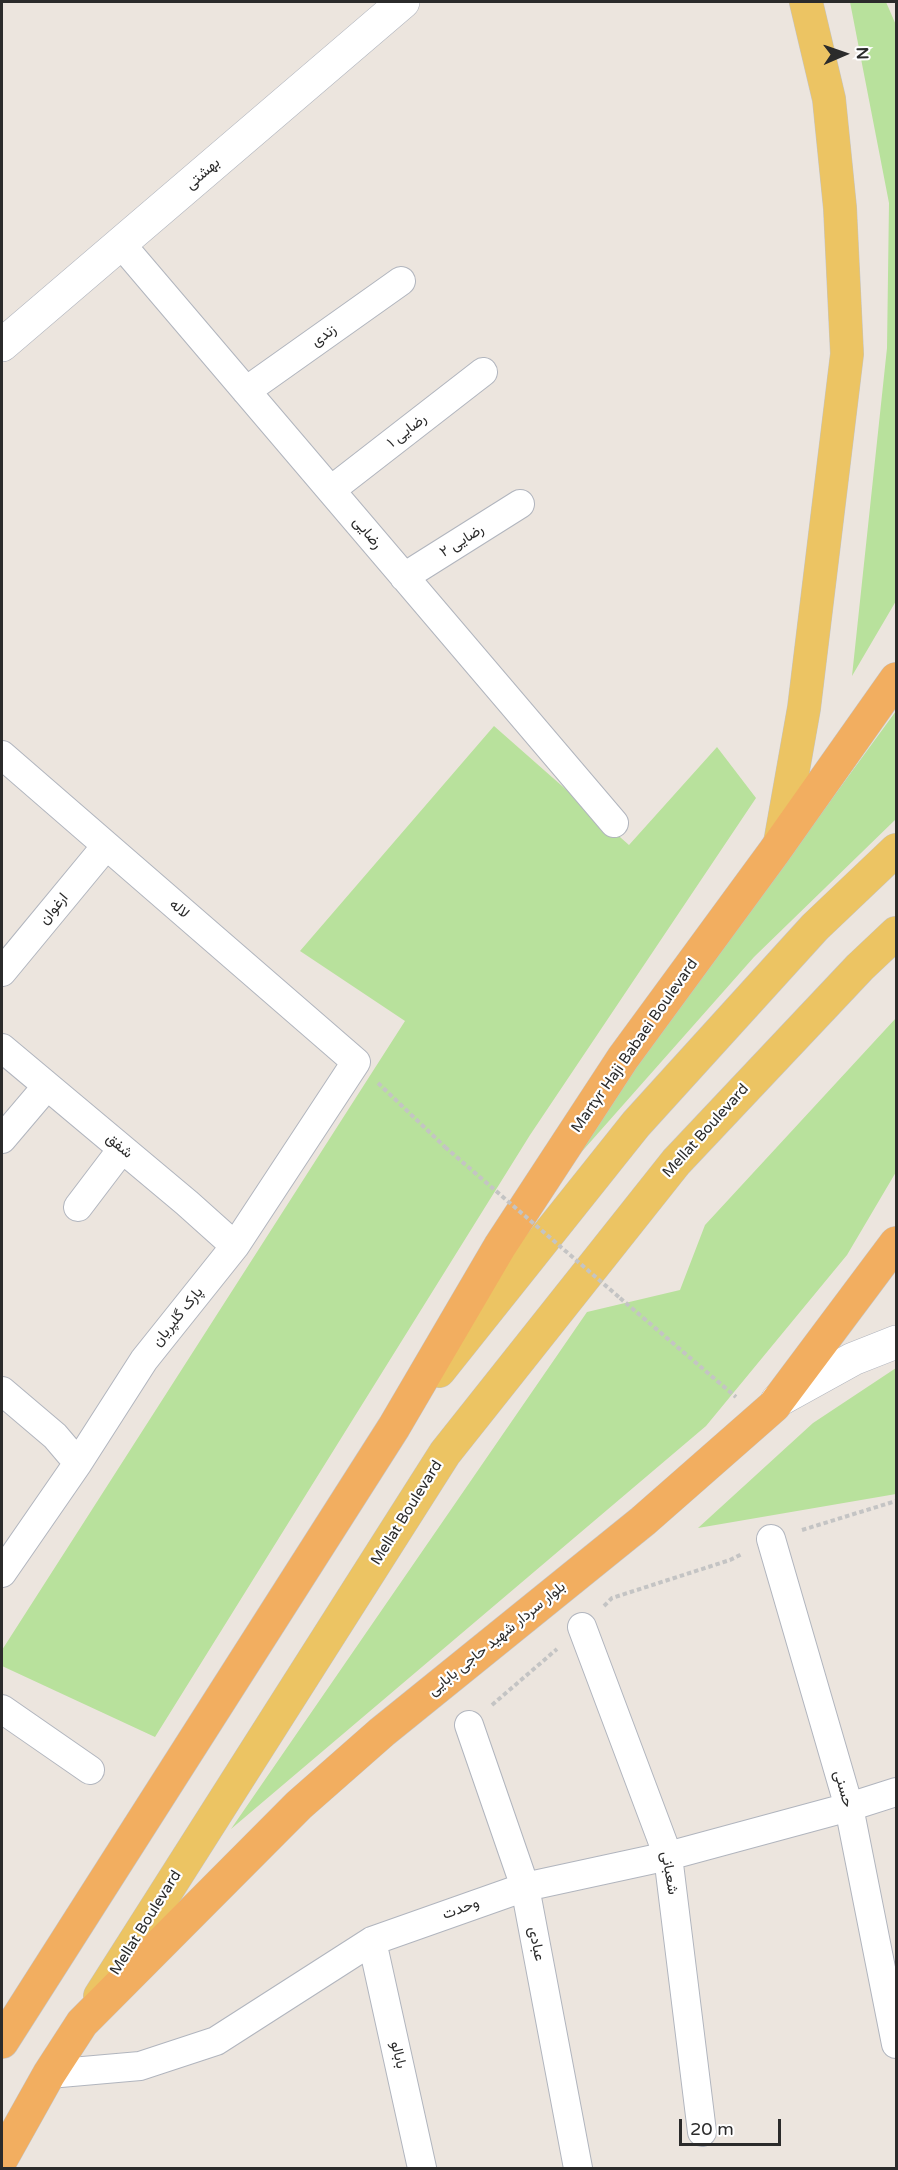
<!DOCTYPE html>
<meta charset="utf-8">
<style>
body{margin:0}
#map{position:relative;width:898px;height:2170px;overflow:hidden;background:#ece5de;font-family:"Varela Round",sans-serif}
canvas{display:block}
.frame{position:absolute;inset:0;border:3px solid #2b2b2b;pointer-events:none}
.north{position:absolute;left:814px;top:24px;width:60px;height:60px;-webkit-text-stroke:4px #fff;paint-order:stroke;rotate:88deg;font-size:16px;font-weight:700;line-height:24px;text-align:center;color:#2b2b2b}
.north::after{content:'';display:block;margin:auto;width:21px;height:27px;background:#2b2b2b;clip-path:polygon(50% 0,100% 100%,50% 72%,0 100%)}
.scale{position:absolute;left:679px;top:2119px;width:102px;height:27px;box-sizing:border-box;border:3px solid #2b2b2b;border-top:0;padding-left:8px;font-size:18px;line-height:21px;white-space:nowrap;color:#2b2b2b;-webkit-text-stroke:4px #fff;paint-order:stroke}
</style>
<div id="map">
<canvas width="898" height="2170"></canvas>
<div class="frame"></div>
<div class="north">N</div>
<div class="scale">20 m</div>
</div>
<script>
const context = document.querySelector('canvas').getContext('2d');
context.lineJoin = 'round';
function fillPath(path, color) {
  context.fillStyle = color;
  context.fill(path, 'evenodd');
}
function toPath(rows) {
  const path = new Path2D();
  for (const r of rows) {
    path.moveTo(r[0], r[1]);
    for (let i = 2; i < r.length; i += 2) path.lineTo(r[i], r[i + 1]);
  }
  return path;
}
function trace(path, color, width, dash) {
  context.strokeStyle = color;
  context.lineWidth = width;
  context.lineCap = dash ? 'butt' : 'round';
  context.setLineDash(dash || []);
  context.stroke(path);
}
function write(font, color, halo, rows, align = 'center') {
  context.font = font + ' "Varela Round",Vazirmatn,sans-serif';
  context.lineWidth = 4.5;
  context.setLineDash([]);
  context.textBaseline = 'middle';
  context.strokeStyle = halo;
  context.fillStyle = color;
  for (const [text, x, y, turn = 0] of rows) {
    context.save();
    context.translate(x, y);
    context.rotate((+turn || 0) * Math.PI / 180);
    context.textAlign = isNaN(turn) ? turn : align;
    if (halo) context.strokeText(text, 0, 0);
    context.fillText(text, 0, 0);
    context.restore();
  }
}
fillPath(toPath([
 [850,2,886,2,896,25,896,601,852,676,887,348,889,203],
 [896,711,896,819,754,957,539,1200],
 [494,726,629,845,717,747,756,798,530,1135,155,1737,2,1666,2,1650,405,1021,300,951],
 [896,1018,896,1172,847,1255,706,1426,231,1829,587,1312,680,1290,705,1225],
 [896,1368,896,1494,698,1528,813,1423]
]), '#b8e19c');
const minor = toPath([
 [121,244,614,823],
 [246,391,401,281],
 [331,490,483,372],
 [404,577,520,504],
 [2,755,356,1062,235,1246,144,1360,78,1463,2,1573],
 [2,972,106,846],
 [2,1048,187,1203,235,1246],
 [2,1139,47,1086],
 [78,1207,122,1149],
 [2,1391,55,1436,78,1463],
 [771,1539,849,1807,896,2044],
 [582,1627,668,1856,702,2132],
 [2,1709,90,1770],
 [469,1725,525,1887,578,2168],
 [372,1941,422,2168],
 [49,2074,140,2066,216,2041,372,1941,525,1887,668,1856,849,1807,896,1792]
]);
const tertiary = toPath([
 [2,345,403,2]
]);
const secondary = toPath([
 [777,1401,853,1359,896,1342]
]);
const primary = toPath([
 [780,843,804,708,847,354,840,208,829,99,806,2],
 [439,1371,636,1124,815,927,896,850],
 [100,1996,445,1453,676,1162,860,967,896,933]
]);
const trunk = toPath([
 [2,2042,394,1427,500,1246,623,1058,774,852,896,679],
 [2,2158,49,2074,82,2023,299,1805,382,1732,643,1521,774,1406,896,1243]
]);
trace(minor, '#b1b5be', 30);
trace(tertiary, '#b1b5be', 34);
trace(secondary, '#b1b5be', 34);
trace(primary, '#c4c4c4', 34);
trace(trunk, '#c4c4c4', 34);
trace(toPath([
 [378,1083,445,1147],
 [620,1298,736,1397],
 [802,1530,896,1501],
 [604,1606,612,1598,730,1560,742,1554],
 [492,1705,557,1649]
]), '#c4c4c4', 4, [4.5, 3]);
trace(minor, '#fff', 28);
trace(tertiary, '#fff', 33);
trace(secondary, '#fff', 33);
trace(primary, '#ecc463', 33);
trace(trunk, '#f2ae60', 33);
trace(toPath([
 [445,1147,620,1298]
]), '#c4c4c4', 4, [4.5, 3]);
write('15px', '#2b2b2b', '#fff', [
 ["بهشتی",203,174,-41],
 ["زندی",324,336,-36],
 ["رضایی ۱",407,431,-38],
 ["رضایی",367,533,50],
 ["رضایی ۲",462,541,-32],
 ["ارغوان",54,909,-50],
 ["لاله",179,909,41],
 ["Martyr Haji Babaei Boulevard",635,1046,-55],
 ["Mellat Boulevard",706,1131,-48],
 ["شفق",119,1146,40],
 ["پارک گلپریان",178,1317,-51],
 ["Mellat Boulevard",407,1513,-58],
 ["بلوار سردار شهید حاجی بابایی",497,1639,-39],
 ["حسنی",843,1789,74],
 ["شعبانی",669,1873,80],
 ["وحدت",461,1909,-20],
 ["Mellat Boulevard",146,1923,-58],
 ["عبادی",536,1944,79],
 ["بابالو",398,2055,77]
]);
</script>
